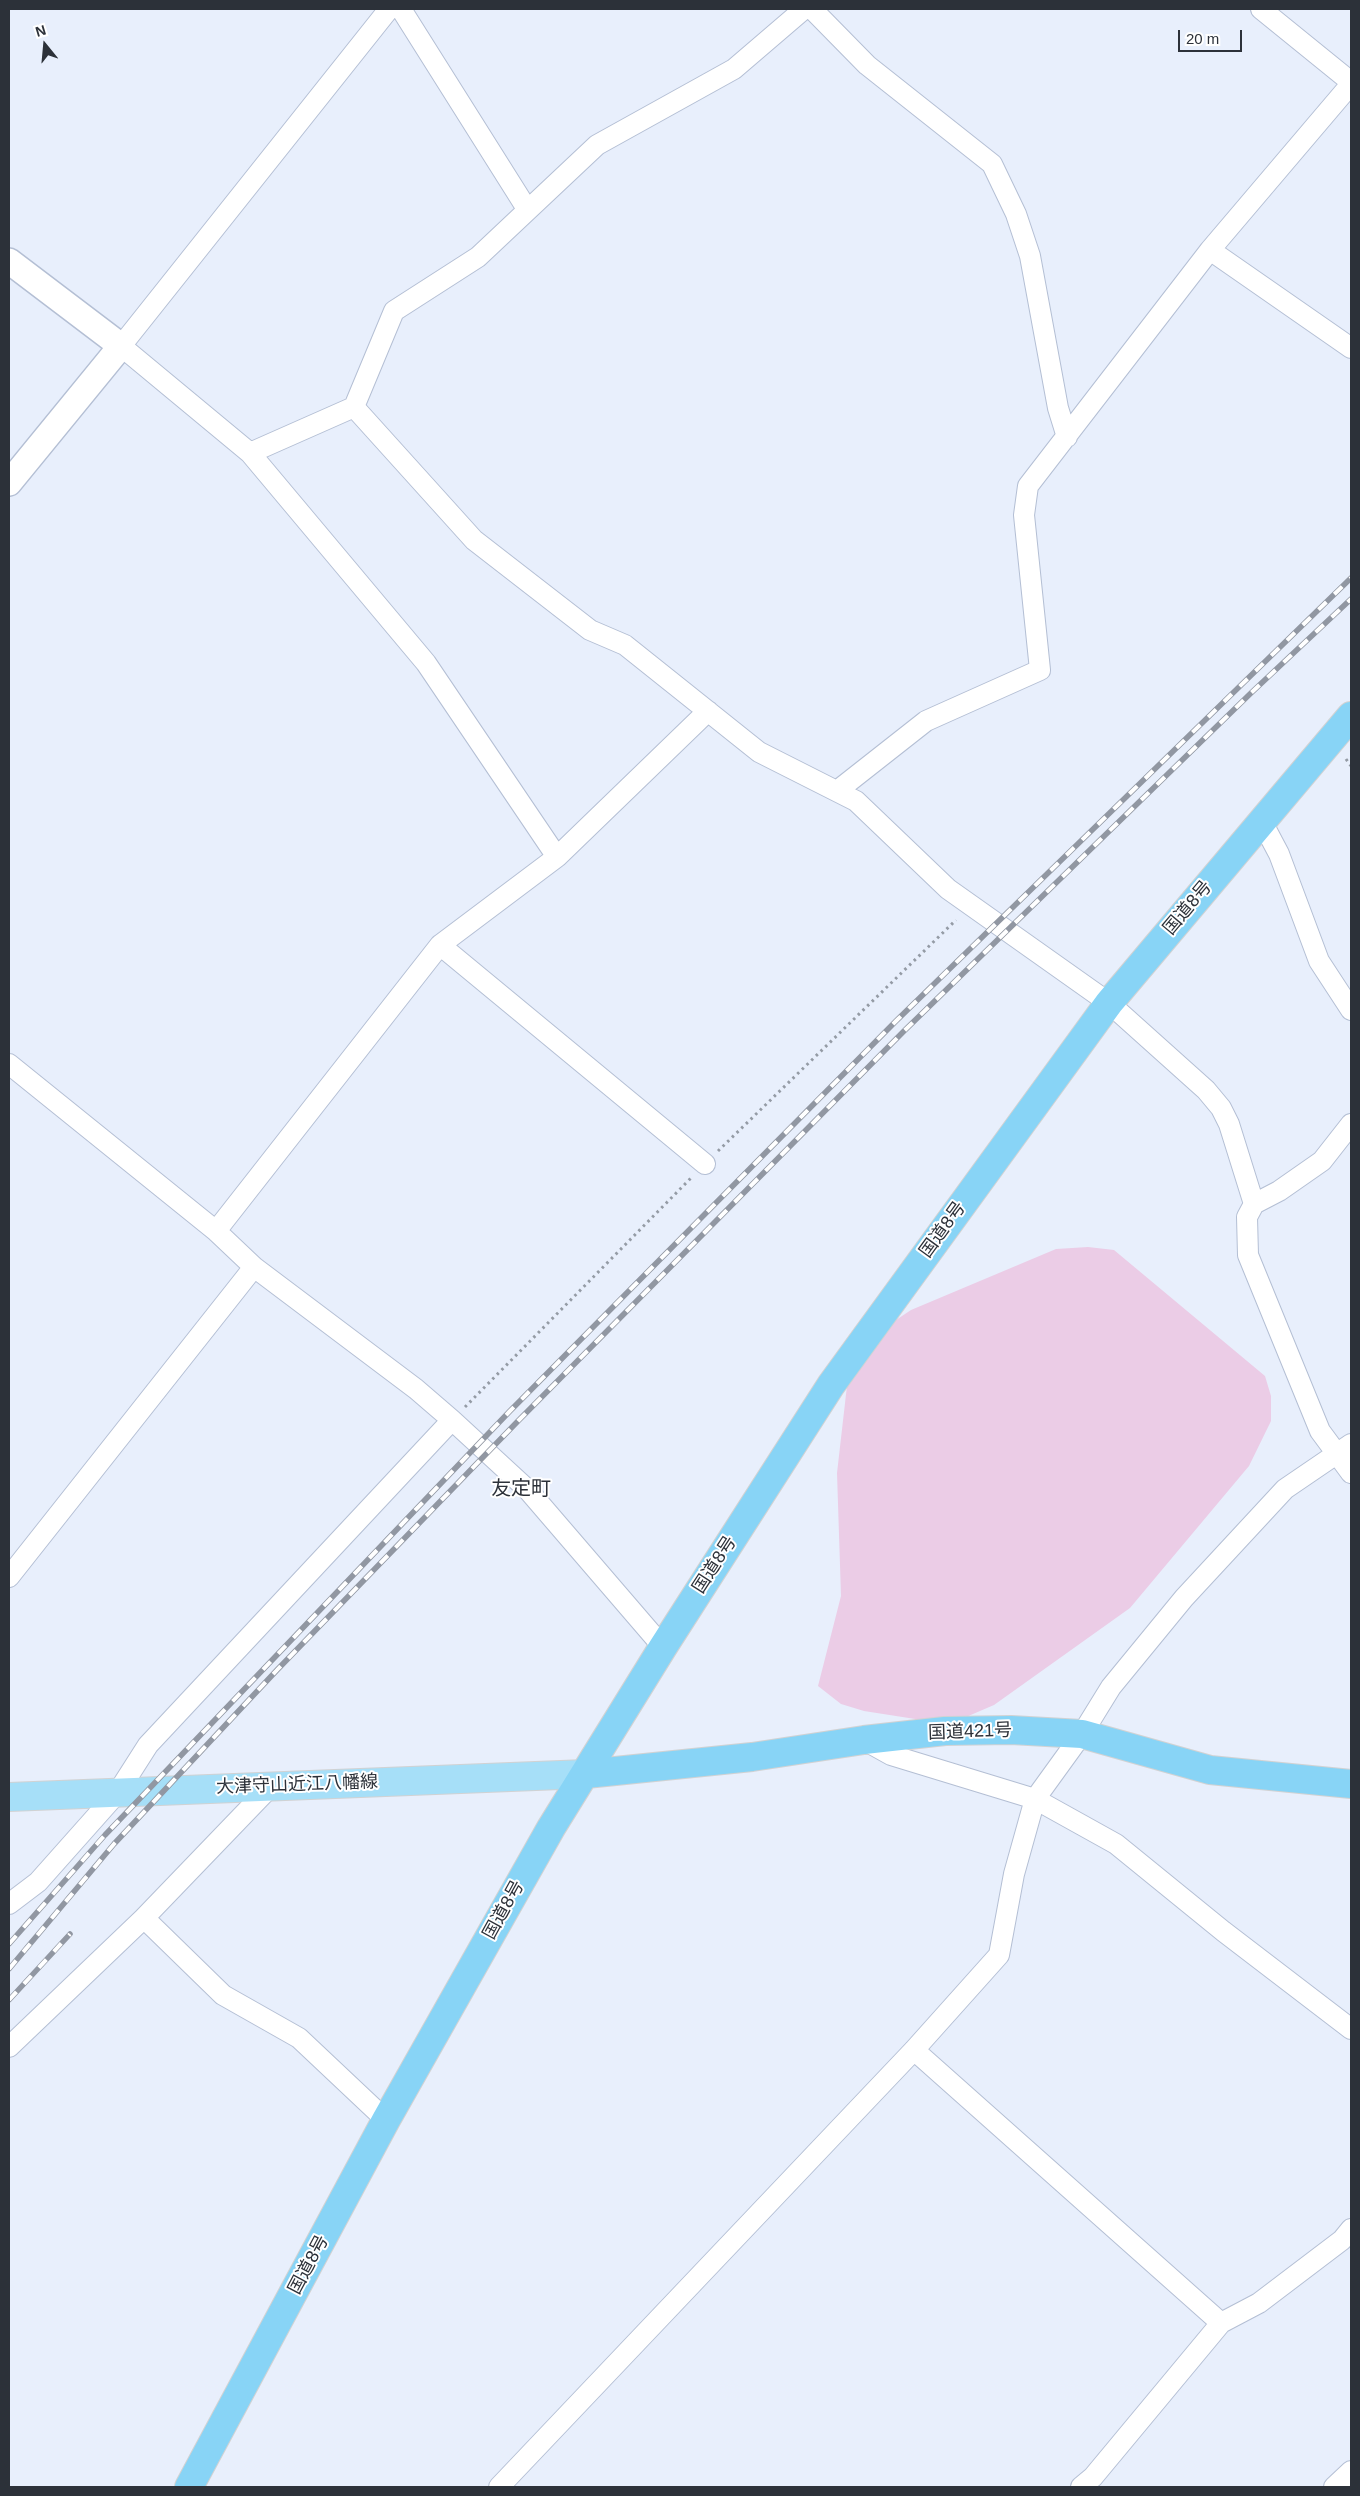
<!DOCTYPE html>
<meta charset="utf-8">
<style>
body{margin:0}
#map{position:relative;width:1360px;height:2496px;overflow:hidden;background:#e8effc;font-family:Helvetica,sans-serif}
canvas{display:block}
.frame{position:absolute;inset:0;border:10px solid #2c3139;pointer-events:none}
.north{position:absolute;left:20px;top:20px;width:50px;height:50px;-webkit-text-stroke:4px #fff;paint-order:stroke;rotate:343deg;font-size:14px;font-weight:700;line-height:20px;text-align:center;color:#2c3139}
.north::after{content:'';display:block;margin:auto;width:18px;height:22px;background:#2c3139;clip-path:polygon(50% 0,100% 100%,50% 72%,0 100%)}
.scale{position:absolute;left:1178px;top:30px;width:64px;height:22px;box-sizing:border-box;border:2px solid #2c3139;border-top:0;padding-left:6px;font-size:15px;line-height:18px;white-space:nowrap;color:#2c3139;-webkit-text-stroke:4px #fff;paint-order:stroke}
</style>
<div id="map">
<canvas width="1360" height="2496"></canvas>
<div class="frame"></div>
<div class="north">N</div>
<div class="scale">20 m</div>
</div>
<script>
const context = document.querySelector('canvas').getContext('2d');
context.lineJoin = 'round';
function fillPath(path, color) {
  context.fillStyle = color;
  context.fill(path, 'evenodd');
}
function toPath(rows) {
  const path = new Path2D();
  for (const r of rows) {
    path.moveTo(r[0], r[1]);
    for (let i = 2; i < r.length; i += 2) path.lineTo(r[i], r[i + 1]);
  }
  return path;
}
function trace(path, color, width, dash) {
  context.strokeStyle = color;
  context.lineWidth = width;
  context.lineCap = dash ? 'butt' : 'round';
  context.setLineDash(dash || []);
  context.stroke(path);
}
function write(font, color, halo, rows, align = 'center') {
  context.font = font + ' Helvetica,"Noto Sans JP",sans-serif';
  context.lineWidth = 4;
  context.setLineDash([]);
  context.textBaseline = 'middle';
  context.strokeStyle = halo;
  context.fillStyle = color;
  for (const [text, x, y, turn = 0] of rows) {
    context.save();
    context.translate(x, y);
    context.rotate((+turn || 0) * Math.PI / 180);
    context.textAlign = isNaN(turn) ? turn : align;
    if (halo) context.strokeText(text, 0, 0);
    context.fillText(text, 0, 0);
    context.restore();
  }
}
fillPath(toPath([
 [1088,1247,1114,1250,1265,1376,1271,1396,1271,1421,1249,1466,1130,1608,994,1705,966,1717,928,1721,864,1711,841,1704,818,1686,841,1596,837,1473,848,1377,875,1334,911,1310,1056,1249]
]), '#ebcce6');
const minor = toPath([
 [389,9,121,346,250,453,426,663,557,857,440,945,705,1164],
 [401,9,527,209],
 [812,9,867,65,992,164,1016,214,1030,256,1058,408,1067,437],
 [1261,9,1351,82],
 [1210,250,1351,348],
 [354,407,474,540,590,630,625,645,759,752,856,801,948,889,1109,1003,1206,1090,1221,1108,1229,1124,1254,1204],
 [250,453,354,407,394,311,478,257,597,145,734,69,804,9],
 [837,791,926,721,1040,670,1024,515,1028,486,1210,250,1351,84],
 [1261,820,1279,854,1319,961,1351,1010],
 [557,857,708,711],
 [9,1064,216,1231,254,1267,416,1389,452,1420,528,1490,663,1647],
 [1351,1124,1322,1161,1279,1191,1254,1204,1247,1217,1248,1255,1320,1431,1351,1473],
 [216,1231,440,945],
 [9,1577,254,1267],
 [864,1740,891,1755,1035,1799,1116,1844,1223,1931,1351,2029],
 [271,1786,144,1918,223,1995,299,2038,386,2120],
 [9,1904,38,1882,118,1792,148,1745,452,1420],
 [9,2047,144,1918],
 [914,2050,1221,2323,1093,2477,1081,2487],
 [1221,2323,1259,2303,1342,2240,1351,2229],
 [499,2487,914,2050,999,1955,1014,1874,1035,1799,1082,1734,1111,1687,1184,1598,1285,1489,1351,1444],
 [1334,2487,1351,2471]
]);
const tertiary = toPath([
 [9,261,121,346,9,483]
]);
const primary = toPath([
 [9,1797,586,1774]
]);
const trunk = toPath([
 [586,1774,752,1757,864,1740,945,1731,1011,1730,1082,1734,1210,1770,1351,1784],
 [189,2487,386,2120,551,1828,663,1647,831,1385,1109,1003,1351,716]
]);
trace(minor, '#b4bfd4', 22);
trace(tertiary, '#b4bfd4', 28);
trace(primary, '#d1d2d3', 30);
trace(trunk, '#d1d2d3', 30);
trace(toPath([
 [1346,759,1351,766],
 [718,1151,956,920],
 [465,1407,691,1178]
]), '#949ba5', 3, [2.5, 4]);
trace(minor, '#fff', 20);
trace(tertiary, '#fff', 25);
trace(primary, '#a6dff8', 28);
trace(trunk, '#88d4f6', 28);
const rail = toPath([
 [9,1944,105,1835,509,1412,896,1021,1351,578],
 [9,1969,114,1844,277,1670,518,1421,904,1031,1251,693,1351,599],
 [9,2000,70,1934]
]);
trace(rail, '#9197a2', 5.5);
trace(rail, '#fff', 4, [11]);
write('18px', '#2c3139', '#fff', [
 ["国道8号",1188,908,-50],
 ["国道8号",943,1230,-54],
 ["国道8号",715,1565,-57],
 ["国道421号",970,1732,-2],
 ["大津守山近江八幡線",297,1785,-2],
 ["国道8号",504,1910,-61],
 ["国道8号",309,2265,-62]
]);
write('20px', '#2c3139', '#fff', [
 ["友定町",521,1489]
]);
</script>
